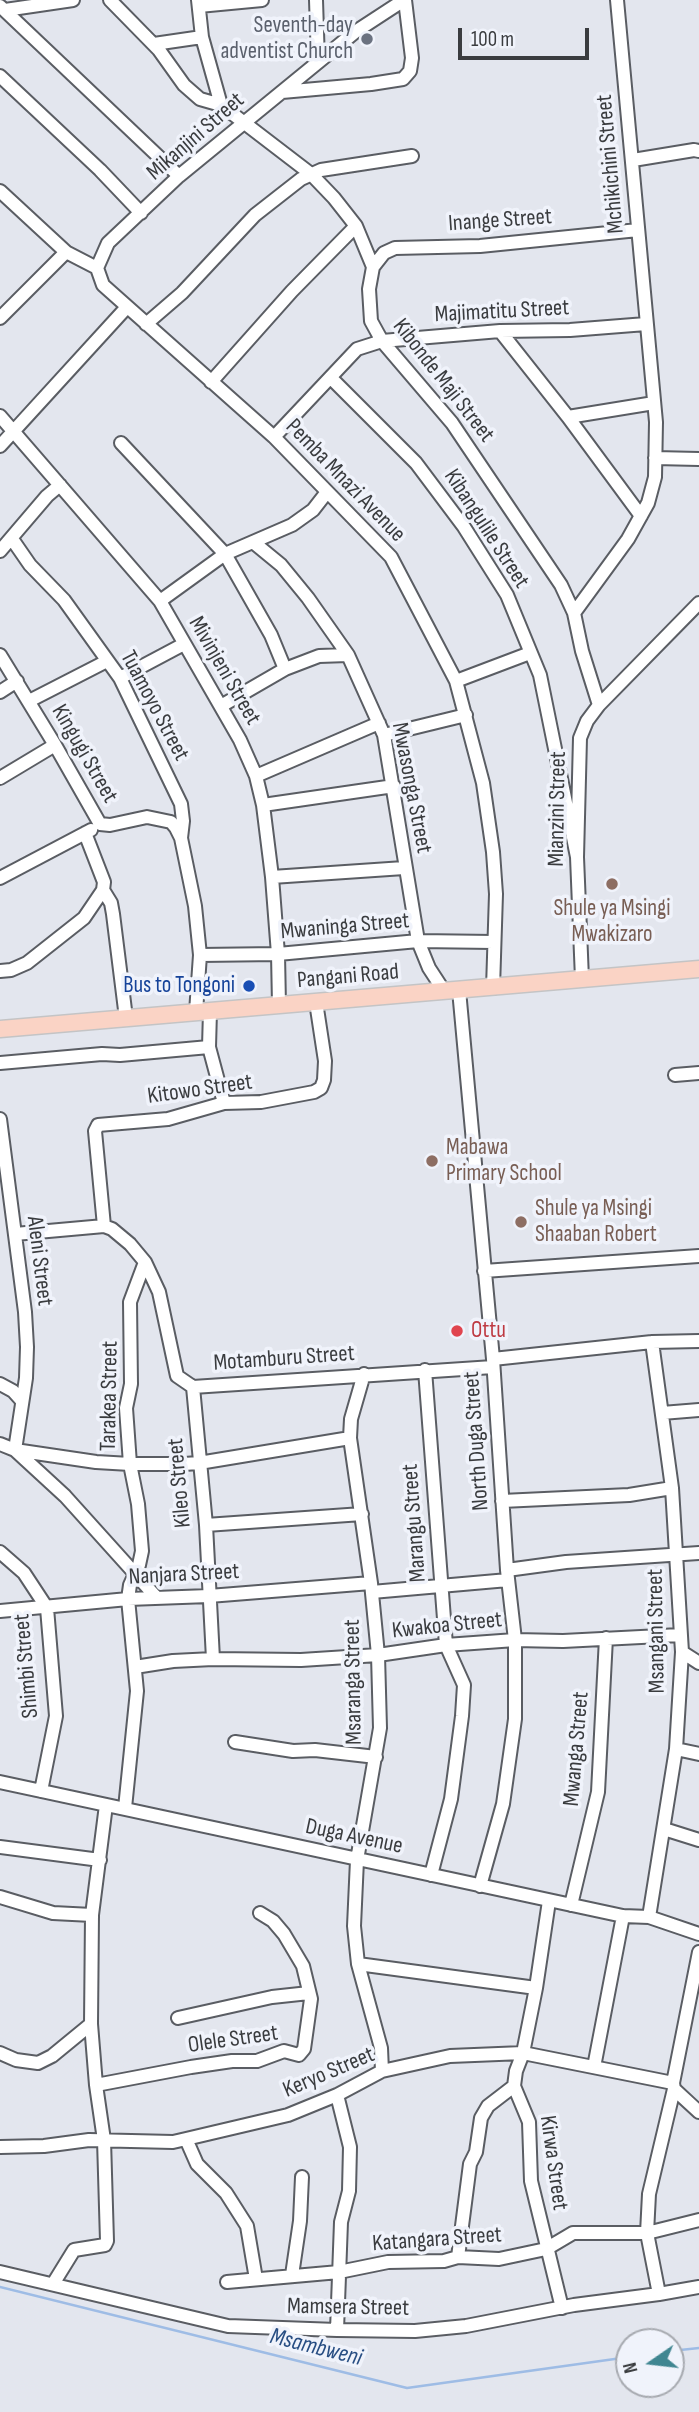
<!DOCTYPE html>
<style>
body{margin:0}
#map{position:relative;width:699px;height:2412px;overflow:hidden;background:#e3e6ee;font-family:"Sofia Sans Condensed",sans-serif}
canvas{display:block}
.north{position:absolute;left:615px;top:2328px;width:70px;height:70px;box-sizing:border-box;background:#f0f3fb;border:2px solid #a7aab0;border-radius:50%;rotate:256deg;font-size:19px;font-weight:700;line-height:28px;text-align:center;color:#3a3c3f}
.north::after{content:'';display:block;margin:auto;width:24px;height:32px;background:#408691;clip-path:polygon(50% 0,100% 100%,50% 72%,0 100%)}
.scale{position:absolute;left:458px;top:28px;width:131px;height:32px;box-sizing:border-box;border:4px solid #3a3c3f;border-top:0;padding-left:9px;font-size:21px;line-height:24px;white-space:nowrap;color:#3a3c3f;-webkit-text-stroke:5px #f0f3fb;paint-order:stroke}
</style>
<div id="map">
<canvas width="699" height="2412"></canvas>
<div class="north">N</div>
<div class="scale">100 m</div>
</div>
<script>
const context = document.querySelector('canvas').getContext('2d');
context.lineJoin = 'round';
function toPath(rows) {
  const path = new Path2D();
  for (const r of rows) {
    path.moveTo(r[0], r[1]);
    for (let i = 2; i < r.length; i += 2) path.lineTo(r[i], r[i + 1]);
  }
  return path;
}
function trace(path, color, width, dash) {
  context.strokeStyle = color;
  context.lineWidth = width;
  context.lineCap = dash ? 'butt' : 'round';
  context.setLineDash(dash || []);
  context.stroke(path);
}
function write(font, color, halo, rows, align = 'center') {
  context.font = font + ' "Sofia Sans Condensed",sans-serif';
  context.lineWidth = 7;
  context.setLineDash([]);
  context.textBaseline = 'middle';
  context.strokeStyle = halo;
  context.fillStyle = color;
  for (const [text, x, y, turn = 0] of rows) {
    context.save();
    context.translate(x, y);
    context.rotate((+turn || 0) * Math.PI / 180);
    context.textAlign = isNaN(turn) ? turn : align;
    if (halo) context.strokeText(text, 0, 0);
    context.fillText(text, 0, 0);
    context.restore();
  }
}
trace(toPath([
 [0,2287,407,2388,629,2357],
 [671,2351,699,2348]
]), '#9ebce5', 2.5);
const minor = toPath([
 [110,0,159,50,184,85,200,99,221,105,311,174,334,198,356,226,373,267,369,289,371,321,382,341,452,423,561,585,574,613,582,651,599,705],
 [198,0,202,37,221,105],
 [316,0,318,62],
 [0,6,179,176],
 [199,6,262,0],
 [5,10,73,0],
 [154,44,202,37],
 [0,76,100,170,141,213],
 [282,92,371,84,403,79,410,71,412,58,405,0],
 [633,160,694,150,699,151],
 [0,191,66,252,97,268,103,285,274,437,391,557,456,681,483,783,493,852,496,894,493,988],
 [373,267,384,253,395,248,480,246,638,230],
 [97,268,108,243,179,176,355,32,404,0],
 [0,318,66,252],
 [146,324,182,293,255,215,301,179,321,170,412,156],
 [500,331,568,417,641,516],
 [331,378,416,463,464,527,507,595,540,675,577,857],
 [211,382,292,291,356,226],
 [0,416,160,601,240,740,256,776,263,805,272,877,278,954,279,1005],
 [568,417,654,403],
 [274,437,357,349,382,341,500,331,570,330,646,324],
 [121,443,225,554,271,635,285,669],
 [0,446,127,307],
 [655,458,699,459],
 [12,539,30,565,64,600,120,678,181,804,183,821,181,838],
 [253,542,281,565,308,598,348,655,384,735,418,941,429,968,444,991],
 [0,551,47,496,60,485],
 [160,601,225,554,292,525,313,510,327,492],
 [574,613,628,539,648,503,655,477,656,422,617,0],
 [0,655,55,745,100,824,110,825,147,817,171,822,176,828,181,838,195,906,200,955,196,1012],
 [120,678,184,644],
 [456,681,530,653],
 [0,692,17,681],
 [29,701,107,661],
 [221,706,285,669,319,656,348,655],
 [384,735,466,715],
 [256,776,379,723],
 [0,778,55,745],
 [263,805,394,786],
 [85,833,104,882,103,890,111,903,113,914,126,1018],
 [272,877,404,868],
 [0,878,91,830],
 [200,955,278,954,418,941,494,942],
 [0,971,11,970,27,963,84,918,103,890],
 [582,979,577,857,580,738,587,721,599,705,699,603],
 [459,990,493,1359,507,1570,515,1640,515,1719,503,1804,480,1886],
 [210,1011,209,1047,224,1103],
 [0,1063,102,1054,120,1055,209,1047],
 [675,1075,699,1073],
 [0,1119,25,1312,27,1347,26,1378,15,1450,96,1462,130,1464,184,1464,199,1463,350,1438],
 [104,1226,95,1131,98,1125,168,1119,224,1103,261,1102,314,1092,321,1088,324,1080,325,1061,316,1002],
 [15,1234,104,1226,112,1229,130,1244,145,1262,159,1292,177,1376,193,1387,493,1367],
 [484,1271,699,1256],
 [493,1359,652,1342,699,1341],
 [425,1370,446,1645,464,1685,462,1716,451,1799,431,1875],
 [364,1374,351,1419,350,1438,371,1583,378,1655,380,1728,357,1860,354,1926,358,1964,381,2048,382,2071],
 [0,1384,13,1391,22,1401],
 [193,1387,206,1525,213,1659],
 [662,1413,699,1410],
 [0,1444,15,1450,65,1496,156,1597],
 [502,1501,629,1495,672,1488],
 [206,1525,362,1514],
 [0,1552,24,1573,47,1608,56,1716,41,1791],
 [507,1570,566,1562,699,1553],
 [372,1592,508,1580],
 [0,1611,128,1599,209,1596,371,1583],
 [682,1652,699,1663],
 [135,1667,173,1661,213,1659,301,1660,378,1655,446,1645,515,1640,563,1641,680,1635],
 [235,1742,293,1751,315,1750,376,1757],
 [676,1749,699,1754],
 [0,1782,623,1916,649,1917,699,1934],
 [125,1808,137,1691,128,1599,130,1585,139,1565,142,1551,138,1504,130,1464,126,1408,131,1384,130,1302,145,1262],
 [664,1829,699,1840],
 [0,1847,100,1860],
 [0,1897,53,1913,92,1915],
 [549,1901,536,1988,523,2053,516,2071,514,2086,529,2122,531,2181,562,2308],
 [571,1905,598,1792,606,1638],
 [649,1917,676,1749,682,1652,672,1488,652,1342],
 [358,1964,536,1988],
 [178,2018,272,1997,309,1993],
 [0,2053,16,2060,38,2063,52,2056,91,2024],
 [594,2067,623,1916],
 [96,2085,191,2067,232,2061,257,2061,284,2051,299,2055,304,2049,311,1999,303,1966,284,1934,273,1921,260,1913],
 [674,2089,699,2112],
 [186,2139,197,2164,226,2193,247,2226,256,2279],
 [0,2147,44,2146,89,2140,173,2142,186,2139,288,2115,337,2095,382,2071,450,2056,523,2053,673,2083],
 [458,2257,470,2164,476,2152,481,2118,488,2106,514,2086],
 [0,2272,228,2326,337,2330,415,2331,466,2326,574,2305,659,2294,699,2287],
 [292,2275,300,2221,302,2177],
 [227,2282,339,2272,388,2262,444,2261,458,2257,499,2259,546,2249,573,2233,647,2233,699,2220],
 [53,2284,74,2250,105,2245,107,2241,104,2140,96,2085,91,2024,92,1915,106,1805],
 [659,2294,647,2233,649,2194,674,2089,673,2083,699,1952],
 [337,2330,341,2222,349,2191,350,2147,337,2095]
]);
const major = toPath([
 [0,1029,699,969]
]);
trace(minor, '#5a5d63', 16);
trace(major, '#c4c4c5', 19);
trace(minor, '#fff', 12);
trace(major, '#fad3c5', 16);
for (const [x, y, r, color] of [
 [367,39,7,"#6b7280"],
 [612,884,7,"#8d6e63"],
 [249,986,7,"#1a4fb4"],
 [432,1161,7,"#8d6e63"],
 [521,1222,7,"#8d6e63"],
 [457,1331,7,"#e0444e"]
]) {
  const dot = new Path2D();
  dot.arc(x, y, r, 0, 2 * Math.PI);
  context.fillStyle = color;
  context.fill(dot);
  trace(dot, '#f0f3fb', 2.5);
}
write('23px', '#5b616d', '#f0f3fb', [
 ["Seventh-day",353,26],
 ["adventist Church",353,52]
], 'right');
write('23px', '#3a3c3f', '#f0f3fb', [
 ["Mikanjini Street",196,137,-41],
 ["Mchikichini Street",611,164,-95],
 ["Inange Street",500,221,-4],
 ["Majimatitu Street",502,312,-3],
 ["Kibonde Maji Street",443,381,52],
 ["Pemba Mnazi Avenue",345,481,46],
 ["Kibangulile Street",486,529,57],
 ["Mivinjeni Street",224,671,60],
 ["Tuamoyo Street",154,706,62],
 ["Kingugi Street",84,754,60],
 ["Mwasonga Street",411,788,79],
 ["Mianzini Street",558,809,-89],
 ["Mwaninga Street",345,927,-5],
 ["Pangani Road",348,977,-5],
 ["Kitowo Street",200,1090,-8],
 ["Aleni Street",39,1261,83],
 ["Motamburu Street",284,1359,-4],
 ["Tarakea Street",110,1396,-89],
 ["North Duga Street",477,1441,-94],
 ["Kileo Street",180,1483,-95],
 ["Marangu Street",415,1523,-94],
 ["Nanjara Street",184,1575,-3],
 ["Kwakoa Street",447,1626,-6],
 ["Msangani Street",657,1631,-91],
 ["Shimbi Street",27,1666,-95],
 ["Msaranga Street",354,1682,-91],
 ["Mwanga Street",577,1749,-85],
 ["Duga Avenue",354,1837,12],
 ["Olele Street",233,2040,-8],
 ["Keryo Street",329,2073,-23],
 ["Kirwa Street",553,2163,82],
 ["Katangara Street",437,2240,-4],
 ["Mamsera Street",348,2308,1]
]);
write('23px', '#785e54', '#f0f3fb', [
 ["Shule ya Msingi",612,909,"center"],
 ["Mwakizaro",612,935,"center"],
 ["Mabawa",446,1148],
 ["Primary School",446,1174],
 ["Shule ya Msingi",535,1209],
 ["Shaaban Robert",535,1235]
], 'left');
write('23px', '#164399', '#f0f3fb', [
 ["Bus to Tongoni",235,986]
], 'right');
write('23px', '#be3a42', '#f0f3fb', [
 ["Ottu",471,1331]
], 'left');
write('italic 24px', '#284e83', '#f0f3fb', [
 ["Msambweni",316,2348,14]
]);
</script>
